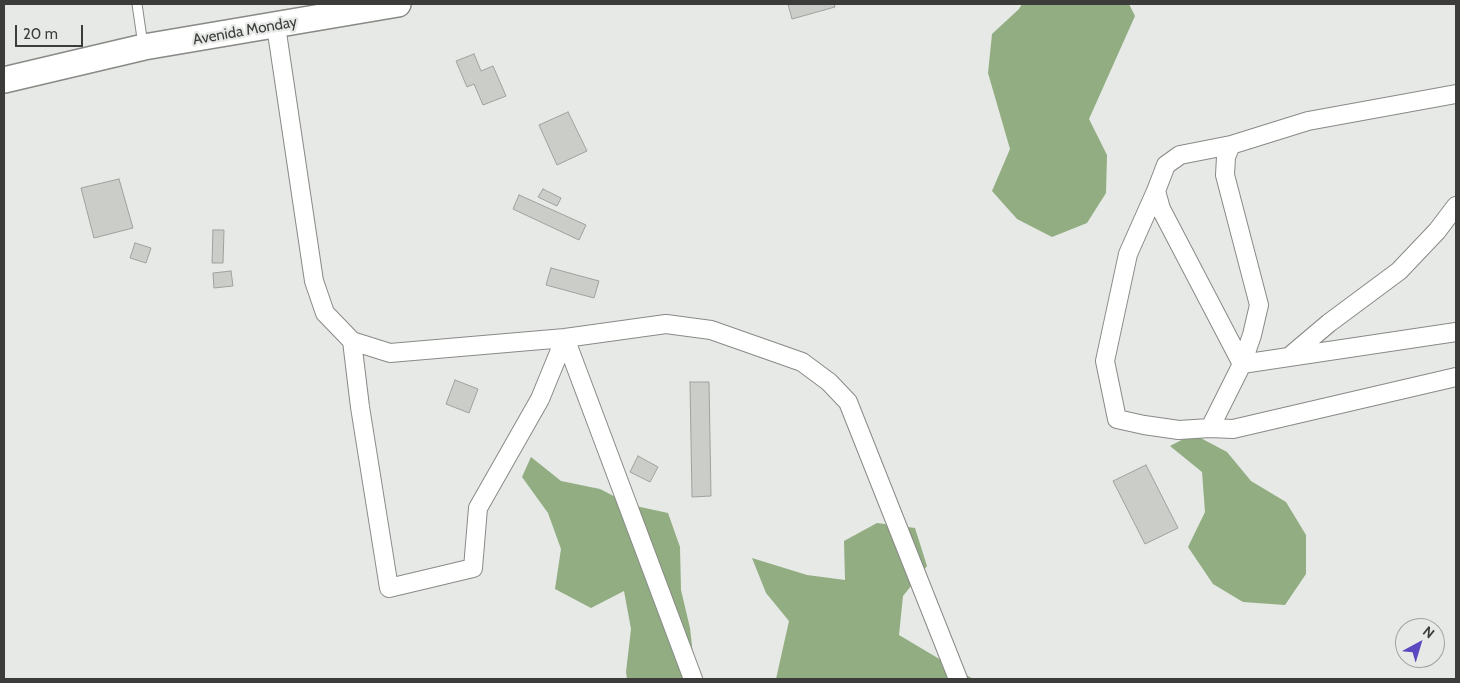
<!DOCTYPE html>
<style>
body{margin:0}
#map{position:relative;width:1460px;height:683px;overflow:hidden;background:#e6e9e5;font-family:Cabin,sans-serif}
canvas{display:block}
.frame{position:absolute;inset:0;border:5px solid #3c3d3b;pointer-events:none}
.north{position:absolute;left:1395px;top:618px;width:50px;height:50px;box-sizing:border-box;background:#e6e9e5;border:1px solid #a2a4a1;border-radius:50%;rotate:39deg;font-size:14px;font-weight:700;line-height:20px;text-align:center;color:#3c3d3b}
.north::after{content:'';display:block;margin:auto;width:18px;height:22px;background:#5a48c0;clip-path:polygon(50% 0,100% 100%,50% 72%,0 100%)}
.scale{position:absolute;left:15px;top:25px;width:68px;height:22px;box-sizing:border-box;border:2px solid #3c3d3b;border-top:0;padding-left:6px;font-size:15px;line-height:18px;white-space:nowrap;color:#3c3d3b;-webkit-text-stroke:4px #e6e9e5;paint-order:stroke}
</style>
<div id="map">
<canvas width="1460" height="683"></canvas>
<div class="frame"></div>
<div class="north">N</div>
<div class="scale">20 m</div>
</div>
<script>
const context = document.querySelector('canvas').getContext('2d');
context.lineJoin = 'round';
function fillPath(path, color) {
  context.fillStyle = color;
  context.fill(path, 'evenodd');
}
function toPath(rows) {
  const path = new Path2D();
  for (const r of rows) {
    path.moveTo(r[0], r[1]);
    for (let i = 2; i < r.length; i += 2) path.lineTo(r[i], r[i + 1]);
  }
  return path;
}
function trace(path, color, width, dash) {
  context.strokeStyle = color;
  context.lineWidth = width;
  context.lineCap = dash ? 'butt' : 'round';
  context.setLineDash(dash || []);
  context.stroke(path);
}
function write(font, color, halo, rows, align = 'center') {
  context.font = font + ' Cabin,sans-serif';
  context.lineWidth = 4.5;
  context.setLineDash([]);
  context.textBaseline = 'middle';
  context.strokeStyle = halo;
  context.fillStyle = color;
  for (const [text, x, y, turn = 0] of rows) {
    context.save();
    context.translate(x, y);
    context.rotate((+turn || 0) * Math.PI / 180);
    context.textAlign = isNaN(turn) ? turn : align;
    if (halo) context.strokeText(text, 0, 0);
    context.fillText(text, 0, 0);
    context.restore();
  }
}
fillPath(toPath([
 [1022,4,1129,4,1135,16,1089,119,1107,155,1106,193,1087,223,1052,237,1017,219,992,191,1010,149,988,73,992,34,1019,9],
 [1193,434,1227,452,1251,481,1286,502,1306,535,1306,574,1285,605,1243,602,1213,584,1188,547,1205,512,1202,472,1170,446],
 [531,457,561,481,600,489,631,505,668,513,680,547,681,590,690,628,694,664,688,679,627,679,626,672,631,629,624,591,591,608,555,589,561,549,548,513,522,477],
 [877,523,915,528,927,566,903,596,899,635,973,679,776,679,789,621,766,593,752,558,807,575,845,580,844,541]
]), '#91ad81');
const building = toPath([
 [788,4,834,4,835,7,792,19,788,4],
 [474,54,481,71,493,66,506,96,483,105,474,84,467,87,456,61,474,54],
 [568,112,587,151,557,165,539,125,568,112],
 [119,179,133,228,94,238,81,188,119,179],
 [543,189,561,198,557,206,538,197,543,189],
 [519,195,586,225,579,240,513,209,519,195],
 [213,230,224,230,223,263,212,263,213,230],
 [135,243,151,248,146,263,130,258,135,243],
 [551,268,599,281,594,298,546,285,551,268],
 [231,271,233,286,214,288,213,273,231,271],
 [455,380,478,389,469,413,446,404,455,380],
 [690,382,709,382,711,496,692,497,690,382],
 [638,456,658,467,650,482,630,472,638,456],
 [1146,465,1178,528,1145,544,1113,481,1146,465]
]);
fillPath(building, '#cbcdc9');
trace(building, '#9ea19d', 1);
const lane = toPath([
 [137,4,143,45]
]);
const street = toPath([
 [276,26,314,281,325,313,352,341,390,353,565,338,666,324,711,330,802,362,829,382,848,402,958,679],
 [1231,145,1180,155,1166,165,1156,191,1161,209,1242,364,1456,332],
 [1156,191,1128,254,1105,361,1117,419,1144,425,1179,430,1210,428,1233,429,1456,377],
 [565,338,693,679],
 [352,341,360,407,389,588,473,568,478,508,540,399,565,338],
 [1290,356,1329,323,1399,271,1437,231,1456,206],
 [1210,428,1242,364,1252,335,1259,305,1225,175,1226,157,1231,145,1308,121,1456,94]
]);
const secondary = toPath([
 [4,80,144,47,398,4]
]);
trace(lane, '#888a86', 11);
trace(street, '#888a86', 20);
trace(secondary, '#888a86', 28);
trace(lane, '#fff', 9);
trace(street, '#fff', 18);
trace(secondary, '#fff', 25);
write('15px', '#3c3d3b', '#e6e9e5', [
 ["Avenida Monday",245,31,-10]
]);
</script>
